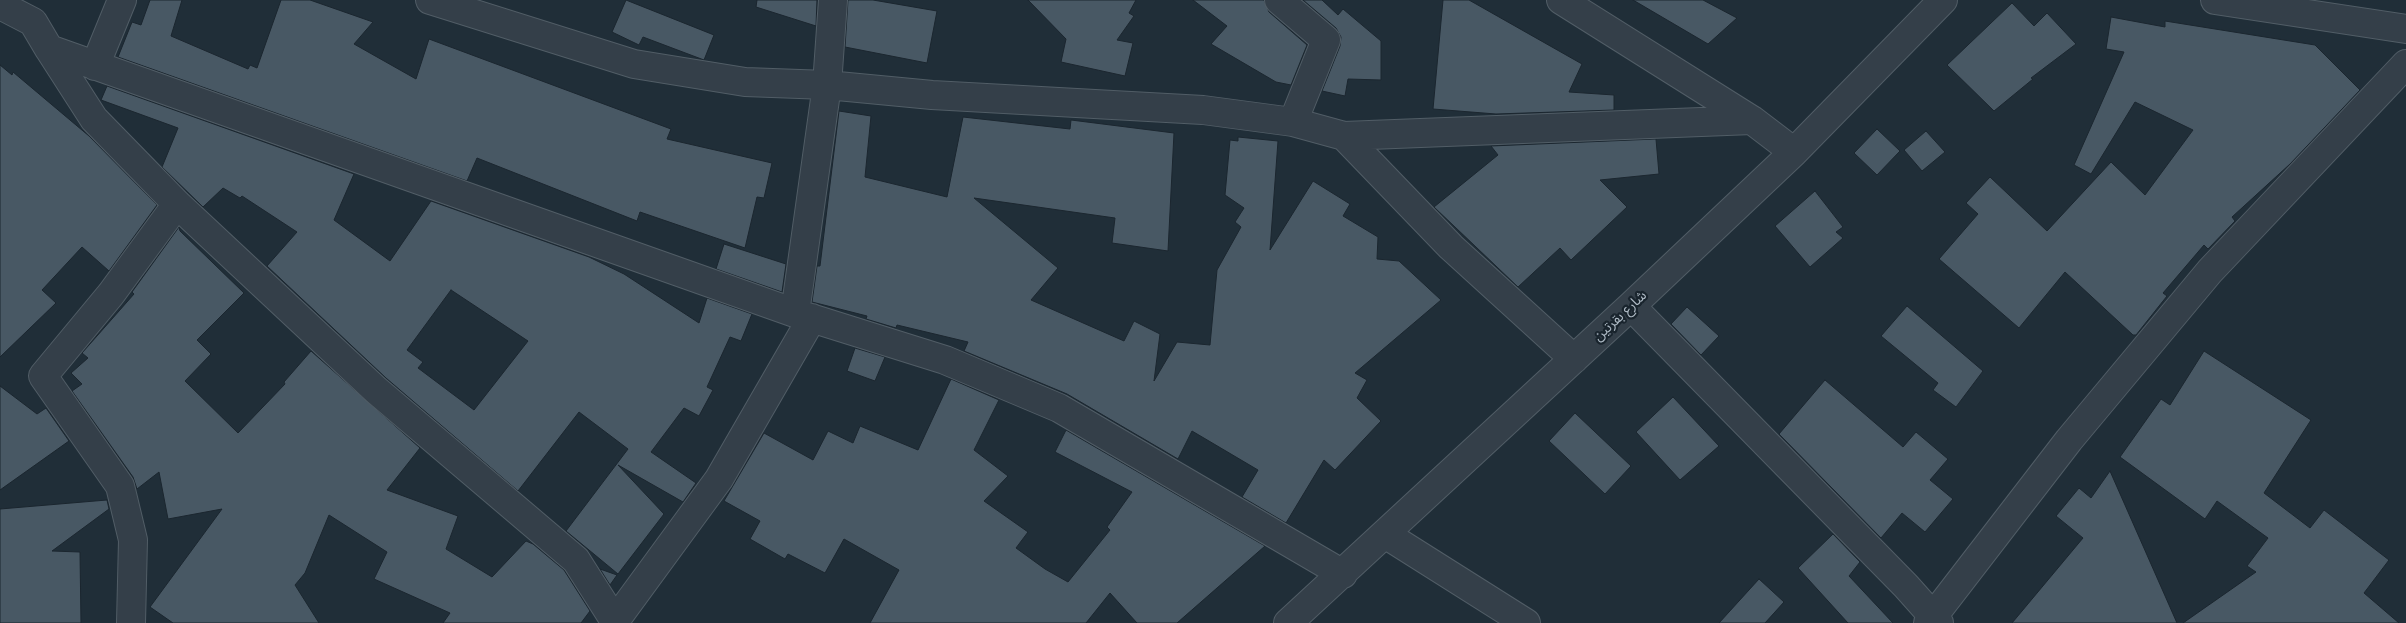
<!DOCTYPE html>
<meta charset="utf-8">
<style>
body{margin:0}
canvas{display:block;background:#202e38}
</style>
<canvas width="2406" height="623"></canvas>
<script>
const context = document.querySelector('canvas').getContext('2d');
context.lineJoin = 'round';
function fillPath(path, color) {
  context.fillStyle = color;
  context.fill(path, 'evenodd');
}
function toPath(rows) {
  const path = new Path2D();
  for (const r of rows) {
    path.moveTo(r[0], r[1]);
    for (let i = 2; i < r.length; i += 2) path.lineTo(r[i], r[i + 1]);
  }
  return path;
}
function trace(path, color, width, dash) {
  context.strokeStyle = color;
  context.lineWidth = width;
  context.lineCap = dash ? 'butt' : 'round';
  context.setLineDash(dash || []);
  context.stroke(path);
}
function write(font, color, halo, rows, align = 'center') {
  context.font = font + ' Quicksand,"Noto Sans Arabic",sans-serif';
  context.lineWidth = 4.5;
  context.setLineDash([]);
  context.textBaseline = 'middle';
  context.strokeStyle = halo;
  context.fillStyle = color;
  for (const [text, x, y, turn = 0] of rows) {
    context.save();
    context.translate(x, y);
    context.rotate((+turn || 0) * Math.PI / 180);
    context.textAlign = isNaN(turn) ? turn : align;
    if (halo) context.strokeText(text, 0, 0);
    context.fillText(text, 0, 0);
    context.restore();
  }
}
const building = toPath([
 [150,0,182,0,171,36,248,69,250,65,257,68,281,0,310,0,373,22,354,44,416,79,429,39,671,129,667,139,772,163,764,198,757,197,745,248,640,212,637,221,477,158,467,181,118,57,132,22,141,25,150,0],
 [626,0,714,35,704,60,643,37,639,45,612,32,626,0],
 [757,0,817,0,816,26,756,7,757,0],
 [848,0,873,0,937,11,927,63,845,47,848,0],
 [1028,0,1136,0,1129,13,1134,16,1117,40,1133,43,1125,76,1061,62,1066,39,1028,0],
 [1193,0,1264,0,1269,12,1307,45,1291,85,1276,82,1211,44,1227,26,1193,0],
 [1303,0,1322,0,1338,15,1343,9,1381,41,1381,80,1348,79,1345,96,1322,91,1340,46,1341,37,1336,28,1303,0],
 [1443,0,1469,0,1582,64,1569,92,1614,95,1614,110,1496,114,1433,109,1443,0],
 [1633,0,1703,0,1737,18,1708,44,1633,0],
 [2012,3,2034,26,2047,13,2076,44,2031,78,2033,79,1994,111,1947,65,2012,3],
 [2111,17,2165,27,2165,21,2315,45,2360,90,2290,164,2232,217,2235,221,2208,249,2204,245,2163,293,2167,296,2136,335,2133,335,2065,272,2019,328,1939,259,1978,214,1966,203,1990,177,2047,231,2111,162,2145,195,2193,130,2135,102,2091,174,2074,165,2124,52,2106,49,2111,17],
 [0,65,12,75,13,72,89,136,157,205,109,271,82,247,42,290,56,303,0,357,0,65],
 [107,86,354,174,334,220,390,261,431,201,589,257,624,274,699,323,707,298,752,314,741,341,730,337,707,387,713,390,699,416,684,408,651,452,696,483,683,502,618,465,664,514,618,574,566,531,628,449,579,412,518,491,386,378,267,266,297,232,242,196,240,198,223,188,203,207,162,167,178,128,101,100,107,86],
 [451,290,528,341,474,410,418,368,423,362,407,350,451,290],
 [839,111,871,116,865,177,947,197,963,117,1070,129,1071,120,1174,133,1168,251,1112,243,1115,218,974,198,1058,268,1031,300,1124,341,1134,321,1160,334,1154,381,1177,342,1210,345,1217,270,1241,227,1235,222,1244,208,1225,195,1230,140,1238,141,1238,137,1278,141,1270,250,1313,181,1350,204,1343,216,1378,237,1377,259,1399,261,1441,300,1355,373,1367,380,1357,398,1381,421,1335,470,1324,460,1286,523,1242,497,1258,470,1192,431,1178,459,1067,394,964,351,968,342,897,325,896,328,866,319,867,316,812,302,817,266,820,266,839,111],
 [1877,129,1900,151,1877,175,1854,153,1877,129],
 [1926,131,1945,152,1922,171,1904,150,1926,131],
 [1656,139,1659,174,1600,180,1627,207,1571,260,1560,248,1518,287,1434,207,1498,155,1491,146,1656,139],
 [1815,191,1843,227,1836,232,1843,238,1810,267,1775,226,1815,191],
 [179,227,180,231,244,293,197,340,211,354,185,381,238,433,285,384,284,382,311,351,420,448,387,490,458,516,446,549,492,577,526,541,533,544,564,570,590,611,581,623,443,623,450,613,374,579,387,552,329,515,305,573,295,585,319,623,173,623,150,607,222,509,168,519,159,472,137,489,133,477,72,391,82,384,71,373,88,358,82,353,134,294,132,292,179,227],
 [724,244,786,264,782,292,716,269,724,244],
 [1907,306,1983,371,1956,407,1933,390,1938,383,1881,336,1907,306],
 [1687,307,1719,336,1701,355,1671,324,1687,307],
 [855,348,885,357,875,381,847,371,855,348],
 [2204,351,2311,420,2264,493,2310,528,2324,510,2389,560,2364,593,2399,623,2183,623,2256,572,2247,566,2268,538,2217,501,2205,519,2120,457,2161,399,2170,405,2204,351],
 [951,379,999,400,974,450,1008,476,984,501,1028,532,1016,548,1045,569,1068,582,1110,530,1107,527,1132,492,1055,452,1066,430,1265,546,1177,623,1137,623,1110,593,1086,623,870,623,899,570,844,539,825,573,788,554,785,559,750,539,760,521,724,501,764,433,813,460,828,431,853,443,860,426,918,450,951,379],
 [1825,380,1903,447,1916,432,1948,459,1930,480,1953,499,1925,532,1902,513,1881,538,1779,434,1825,380],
 [0,386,37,414,46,408,69,441,0,490,0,386],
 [1673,397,1719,446,1680,480,1636,432,1673,397],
 [1575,413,1631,466,1605,494,1549,441,1575,413],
 [2110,471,2177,623,2012,623,2083,538,2056,516,2079,488,2091,498,2110,471],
 [107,500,109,509,52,551,80,552,81,623,0,623,0,509,107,500],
 [1833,534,1860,562,1849,576,1893,623,1848,623,1798,568,1833,534],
 [600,569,617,575,610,585,600,569],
 [1759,579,1784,602,1765,623,1719,623,1759,579]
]);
fillPath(building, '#485864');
trace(building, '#1b262f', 1);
const minor = toPath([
 [430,0,634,64,745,82,827,85,932,95,1203,110,1293,122,1344,136,1752,120],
 [1279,0,1326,40,1293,122],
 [1561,0,1752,120,1794,152],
 [2215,0,2406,29],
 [0,5,33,22,49,49,795,313,945,360,1059,408,1343,574],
 [49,49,94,119,177,204,376,390,576,560,616,623],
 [95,66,122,0],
 [1344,136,1451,247,1574,359],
 [1631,306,1906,586,1939,623],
 [795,313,827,85,833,0],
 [1385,534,1526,623],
 [615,621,719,479,812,318],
 [131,623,133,540,120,486,43,376,111,294,177,204],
 [1288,623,1631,306,1794,152,1943,0],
 [1928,623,2069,440,2210,271,2406,64]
]);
trace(minor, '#515d66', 30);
trace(minor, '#343f49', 28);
write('14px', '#aebac5', '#19242d', [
 ["شارع بقرتين",1620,316,-43]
]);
</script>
